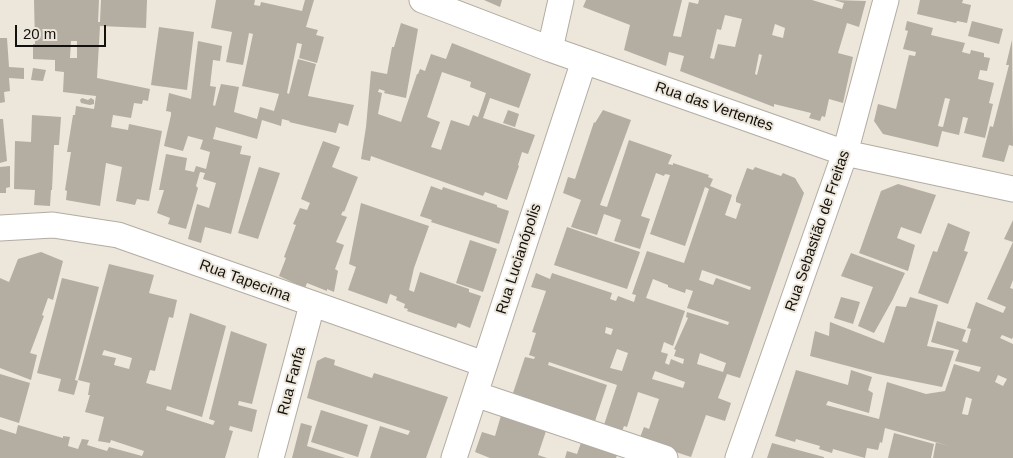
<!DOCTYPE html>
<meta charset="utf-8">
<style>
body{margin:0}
#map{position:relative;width:1013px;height:458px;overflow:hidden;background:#ede6db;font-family:Helvetica,sans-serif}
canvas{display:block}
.scale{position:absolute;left:15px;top:25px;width:91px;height:22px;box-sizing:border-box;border:2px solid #13110d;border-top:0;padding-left:6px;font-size:15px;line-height:18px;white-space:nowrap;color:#13110d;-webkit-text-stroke:4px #ede6db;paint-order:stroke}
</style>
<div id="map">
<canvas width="1013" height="458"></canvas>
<div class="scale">20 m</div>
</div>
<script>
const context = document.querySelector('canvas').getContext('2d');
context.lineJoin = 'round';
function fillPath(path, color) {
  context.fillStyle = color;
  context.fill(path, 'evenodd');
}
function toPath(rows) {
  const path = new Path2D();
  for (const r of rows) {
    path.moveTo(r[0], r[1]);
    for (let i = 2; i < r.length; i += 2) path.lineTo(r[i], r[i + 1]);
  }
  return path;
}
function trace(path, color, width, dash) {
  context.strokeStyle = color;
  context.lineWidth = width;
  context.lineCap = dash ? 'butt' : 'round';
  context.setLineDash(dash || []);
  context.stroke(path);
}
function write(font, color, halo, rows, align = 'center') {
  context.font = font + ' Helvetica,sans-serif';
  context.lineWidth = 4;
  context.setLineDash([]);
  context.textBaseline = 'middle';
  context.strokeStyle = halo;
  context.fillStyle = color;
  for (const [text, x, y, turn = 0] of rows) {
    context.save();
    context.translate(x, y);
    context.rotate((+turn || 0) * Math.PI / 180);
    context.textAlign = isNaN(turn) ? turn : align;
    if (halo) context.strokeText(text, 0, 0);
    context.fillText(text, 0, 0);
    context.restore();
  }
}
fillPath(toPath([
 [34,0,99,0,98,22,100,22,101,0,147,0,146,28,100,26,97,78,150,89,148,101,143,100,142,104,134,103,131,118,113,115,111,127,128,130,129,124,162,131,149,201,137,199,135,205,116,201,122,167,106,163,100,206,66,200,67,191,65,190,71,152,67,152,73,115,75,115,76,106,94,109,96,96,63,92,64,72,55,71,55,60,33,59,33,44,35,44],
 [71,41,77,41,77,58,70,58],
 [216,0,255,0,254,5,260,6,261,2,302,11,305,0,314,0,306,27,318,30,316,35,324,37,317,63,299,58,302,44,297,43,287,93,289,94,298,59,316,64,308,96,354,105,348,126,339,123,336,133,289,122,290,121,282,119,281,126,262,120,257,139,216,127,213,139,242,146,240,154,251,156,231,234,205,227,201,243,188,239,197,204,209,208,216,183,203,179,205,173,200,172,196,186,198,188,186,229,168,224,170,218,157,213,164,190,159,190,166,154,187,158,185,170,194,172,196,166,206,169,210,152,200,149,203,140,188,136,183,151,164,146,171,115,171,112,166,111,169,93,191,99,198,41,222,46,220,61,213,60,210,86,216,87,213,105,215,106,221,84,239,87,234,112,257,119,260,107,274,111,279,94,242,86,253,34,249,33,243,65,226,62,232,32,211,28],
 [484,0,502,0,500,7],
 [586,0,682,0,673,36,681,37,689,2,698,4,699,0,812,0,842,9,844,3,834,0,866,1,859,27,847,23,838,53,853,57,843,103,829,99,825,117,822,116,820,121,809,118,811,113,774,104,774,107,680,71,684,56,669,52,666,66,624,50,630,25,583,7],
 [725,15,742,19,735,47,718,44,714,59,710,58,717,29,721,30],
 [775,24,785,28,783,38,772,35],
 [759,54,762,55,757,75,755,74],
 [920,0,963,0,962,3,971,5,967,23,957,21,956,23,917,14],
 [907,21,933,28,931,35,965,43,962,52,970,54,971,50,984,53,984,57,990,58,987,71,980,70,978,79,994,83,989,103,993,104,985,138,964,133,968,118,963,117,959,135,942,131,938,147,883,134,874,121,878,104,896,109,909,55,915,56,916,52,903,49,908,31,905,30],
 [945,98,950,99,943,127,938,126],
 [972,21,1003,29,999,44,968,36],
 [401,23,418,29,406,98,384,93,385,91,379,89,378,92,382,93,378,114,401,122,417,74,418,74,420,69,425,71,431,54,446,59,452,43,531,74,519,108,490,98,483,118,535,135,528,154,522,152,518,165,519,166,507,200,485,192,483,196,371,156,370,161,361,159,366,127,371,71,387,74,392,47,394,47],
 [442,72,471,82,470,87,486,93,478,117,473,115,469,126,451,120,441,150,431,147,440,122,427,117],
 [159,27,194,32,187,90,151,85],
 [0,38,7,38,9,67,24,68,24,79,9,78,10,91,4,92,5,102,0,103],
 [1012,40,1013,146,1009,145,1004,162,982,157,990,126,993,127,1009,65,1006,65],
 [33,68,46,70,43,81,31,80],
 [82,98,88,100,91,98,94,100,94,104,90,105,81,103,80,100],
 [508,110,519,114,515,127,503,123],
 [603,110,631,120,600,205,607,207,629,140,672,155,668,164,673,165,673,163,709,175,708,177,713,179,710,186,732,195,725,215,736,219,741,204,736,202,736,198,747,168,753,170,755,167,781,176,783,173,795,178,804,193,740,378,727,374,718,398,731,403,725,421,706,415,691,457,639,440,644,427,649,429,659,399,638,392,627,427,624,426,621,434,603,428,617,385,549,362,548,365,607,385,595,421,521,400,522,396,513,393,525,357,534,359,535,357,529,355,536,333,532,332,546,291,531,287,536,273,550,279,552,273,612,293,610,299,616,301,618,296,634,302,636,295,632,294,647,251,684,263,709,189,705,187,685,246,650,234,670,175,665,174,664,176,656,173,641,216,650,219,640,249,614,241,621,220,604,214,597,235,571,227,581,200,563,193,568,177,575,179,594,122,595,123],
 [702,270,751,287,750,290,716,278,713,285,699,280],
 [653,279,668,285,668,287,685,293,686,289,693,291,687,308,729,322,728,325,687,312,686,317,688,318,674,349,676,350,674,356,684,359,683,364,671,359,669,365,665,363,668,354,661,352,664,342,673,346,685,311,646,298],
 [606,327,613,329,611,335,605,333],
 [617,349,628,353,622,371,610,368],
 [700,353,726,363,723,372,697,364],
 [655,371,685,382,683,388,652,379],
 [32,115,61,117,59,145,54,145,52,190,51,190,50,206,34,205,35,190,14,189,15,141,31,142],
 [0,119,3,119,7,161,0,163],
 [323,141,340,147,332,167,358,177,344,212,343,211,341,215,347,217,336,242,344,245,335,269,338,271,334,292,327,289,327,291,307,283,305,288,279,276,286,258,284,257,296,225,293,224,300,208,307,210,310,203,301,199],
 [10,166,10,187,6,188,6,193,0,193,0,167],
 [259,167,280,173,258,239,238,233],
 [898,184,936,195,921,234,901,227,897,238,915,245,908,271,859,253,881,191],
 [431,186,442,190,443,187,497,205,497,207,509,211,499,244,431,222,432,220,420,216],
 [361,203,429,226,414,268,409,290,414,292,420,272,469,289,469,292,481,296,470,328,458,323,456,328,407,311,408,309,404,308,405,304,396,300,397,297,390,294,387,304,348,290,356,267,349,264],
 [1013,220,1013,280,1010,288,1013,289,1013,337,1012,339,1002,335,1000,338,1013,344,1013,458,933,458,936,442,949,446,885,428,882,443,880,442,878,450,867,448,865,458,833,449,832,453,819,449,820,446,796,439,795,442,775,436,796,370,848,385,851,370,872,377,868,390,873,393,869,413,828,401,826,405,879,419,887,382,926,394,945,391,954,364,979,372,981,367,955,361,959,350,931,342,937,321,966,330,962,341,967,343,971,329,967,328,976,302,1003,313,1006,307,987,299,1013,242,1004,239],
 [998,375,1007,379,1003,386,995,382],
 [966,397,972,399,968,415,962,414],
 [948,223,970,232,964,251,968,252,948,304,918,293,933,251,937,252],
 [567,227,640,252,627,289,554,265],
 [470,240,497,249,483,292,456,283],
 [41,252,63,261,53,300,48,298,42,315,44,316,30,353,37,355,31,380,0,368,0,278,9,282,18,259],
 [851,253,905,273,893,299,874,333,858,326,873,287,841,276],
 [109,264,154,275,149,293,177,300,173,318,169,317,155,371,150,370,146,383,171,390,190,313,226,326,202,417,167,406,166,410,213,425,215,421,209,419,231,331,267,344,252,404,239,401,238,405,257,410,252,432,230,426,229,430,233,431,225,458,0,458,0,429,16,434,18,425,63,438,63,436,70,437,68,446,78,449,82,439,89,440,87,445,107,451,109,447,142,456,144,451,111,440,110,443,98,441,104,417,85,412,90,395,88,395,90,383,78,380],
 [104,350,132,358,129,369,114,365,116,358,102,355],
 [62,278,99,287,75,380,78,381,74,395,58,391,61,379,37,373],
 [841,297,860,302,853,324,834,318],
 [910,297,938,305,927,346,954,351,942,387,878,374,810,356,815,331,829,336,830,322,884,343,896,306,906,307],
 [325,357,335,360,334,365,372,378,374,373,448,397,426,458,370,458,380,426,408,435,410,431,307,398,317,361],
 [0,374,30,383,19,423,0,417],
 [321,410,368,425,358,457,311,442],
 [502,412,547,428,538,455,547,458,490,458,475,452,482,432,495,436],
 [301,423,312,426,307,446,345,458,292,458],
 [894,433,934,444,931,458,888,458],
 [582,440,618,452,616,458,565,458,567,451,577,454],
 [772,443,824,457,824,458,767,458]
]), '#b4ada2');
const minor = toPath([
 [422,0,550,49,845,153,1013,189],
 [550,49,561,0],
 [0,228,53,225,118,235,484,364],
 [475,394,665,458],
 [271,458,312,305],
 [454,458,584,61],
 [738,458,845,153,886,0]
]);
trace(minor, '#b3aca2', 27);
trace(minor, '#fff', 25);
write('15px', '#13110d', '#ede6db', [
 ["Rua das Vertentes",714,107,19],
 ["Rua Sebastião de Freitas",818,231,-71],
 ["Rua Lucianópolis",519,259,-72],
 ["Rua Tapecima",245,281,20],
 ["Rua Fanfa",292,381,-75]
]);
</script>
